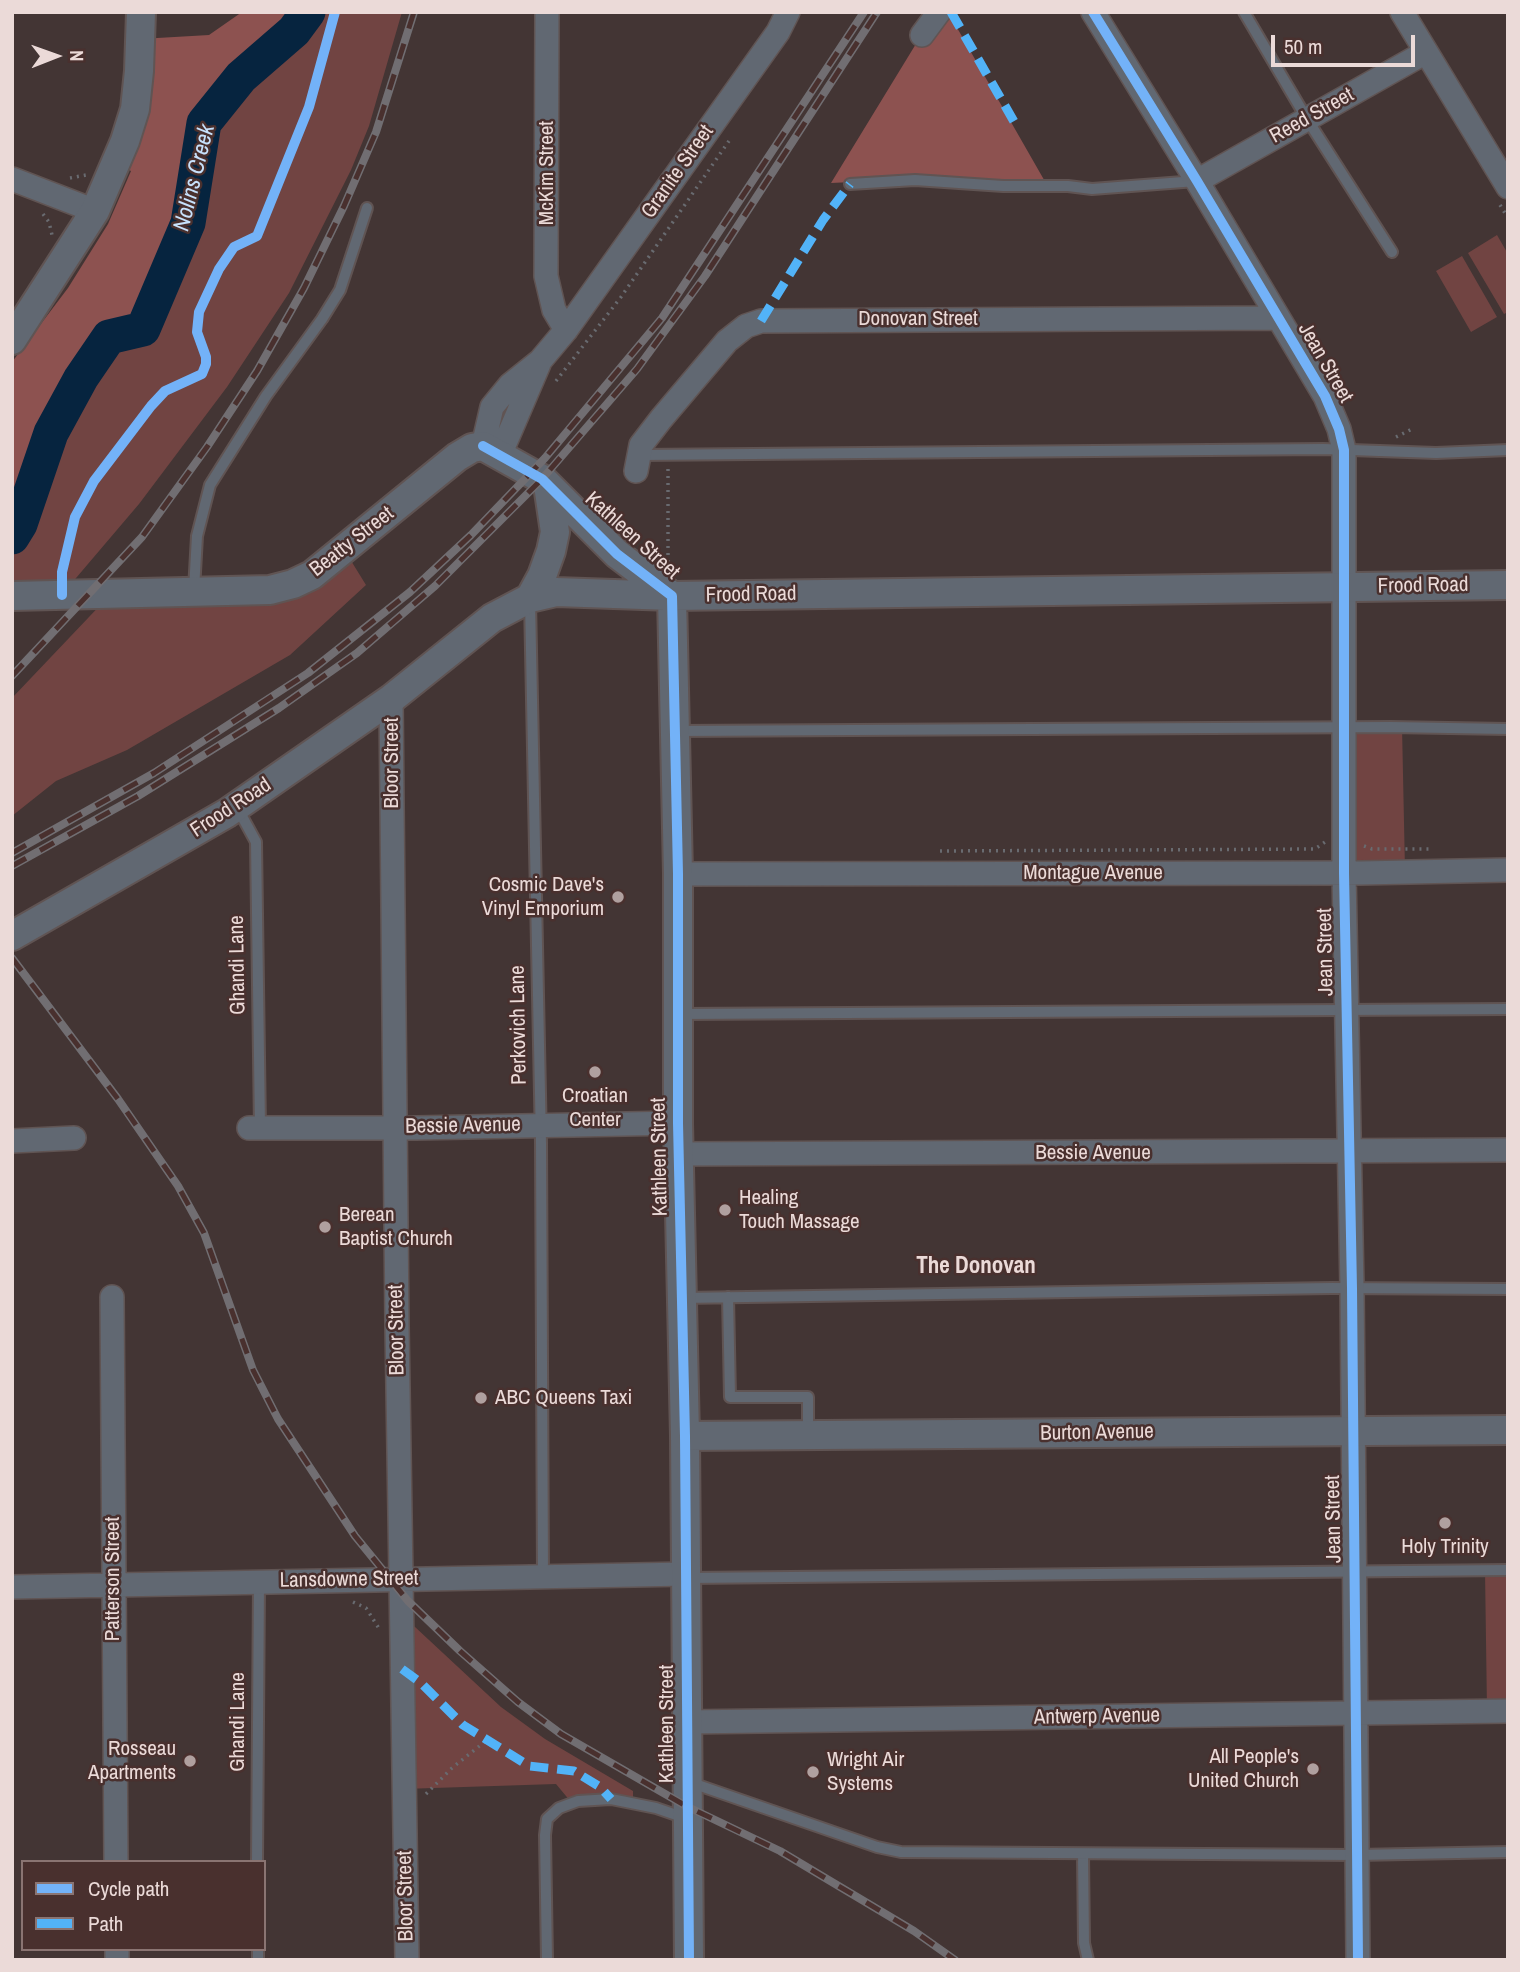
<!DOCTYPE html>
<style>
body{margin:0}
#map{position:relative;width:1520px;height:1972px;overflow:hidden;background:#433534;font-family:"Archivo Narrow",sans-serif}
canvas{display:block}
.frame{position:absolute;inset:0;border:14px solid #ebdad8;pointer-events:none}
.legend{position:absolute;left:21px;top:1860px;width:245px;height:91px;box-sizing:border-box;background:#49302e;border:2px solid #8a7472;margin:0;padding:9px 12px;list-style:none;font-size:21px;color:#ebdad8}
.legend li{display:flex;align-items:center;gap:14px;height:35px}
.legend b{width:35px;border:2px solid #8a7472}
.north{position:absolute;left:21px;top:21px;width:70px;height:70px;-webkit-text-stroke:5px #49302e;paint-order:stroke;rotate:89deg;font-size:19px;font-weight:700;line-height:28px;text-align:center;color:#ebdad8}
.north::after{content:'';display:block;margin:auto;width:24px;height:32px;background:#ebdad8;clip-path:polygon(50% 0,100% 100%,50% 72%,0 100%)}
.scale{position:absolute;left:1271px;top:35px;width:144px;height:32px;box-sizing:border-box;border:4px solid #ebdad8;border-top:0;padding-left:9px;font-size:21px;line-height:24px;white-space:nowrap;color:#ebdad8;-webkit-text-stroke:5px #49302e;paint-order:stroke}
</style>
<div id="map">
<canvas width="1520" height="1972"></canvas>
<div class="frame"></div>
<ul class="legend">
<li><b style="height:9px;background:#73b2f8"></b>Cycle path</li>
<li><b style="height:9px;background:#52b3f8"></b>Path</li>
</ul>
<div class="north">N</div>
<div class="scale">50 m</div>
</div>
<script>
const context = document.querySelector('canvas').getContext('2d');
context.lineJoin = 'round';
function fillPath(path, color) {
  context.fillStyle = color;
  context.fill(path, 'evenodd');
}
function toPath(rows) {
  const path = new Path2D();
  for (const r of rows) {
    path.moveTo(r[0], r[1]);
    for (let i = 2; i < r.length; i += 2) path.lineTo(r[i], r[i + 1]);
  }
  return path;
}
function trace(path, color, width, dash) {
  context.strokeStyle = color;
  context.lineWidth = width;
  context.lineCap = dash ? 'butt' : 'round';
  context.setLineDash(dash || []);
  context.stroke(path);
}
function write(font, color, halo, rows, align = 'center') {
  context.font = font + ' "Archivo Narrow",sans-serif';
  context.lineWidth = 5;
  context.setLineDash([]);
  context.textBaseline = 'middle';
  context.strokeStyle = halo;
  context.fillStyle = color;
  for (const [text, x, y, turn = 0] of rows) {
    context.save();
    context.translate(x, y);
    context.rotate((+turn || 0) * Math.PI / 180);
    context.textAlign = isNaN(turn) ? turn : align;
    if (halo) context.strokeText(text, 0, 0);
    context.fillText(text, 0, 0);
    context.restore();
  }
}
fillPath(toPath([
 [306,12,402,12,369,126,351,170,289,293,227,387,139,504,65,591,12,593,12,534,19,523,50,433,79,379,108,336,142,327,186,222,203,122,240,77,293,30],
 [1497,235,1508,254,1508,312,1504,314,1468,253],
 [1462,256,1497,317,1471,332,1436,271],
 [345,551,366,585,290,655,127,750,56,781,12,816,12,698,108,597,271,592],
 [1402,726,1405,870,1343,871,1343,727],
 [1485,1571,1508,1571,1508,1710,1487,1710],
 [400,1613,501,1707,545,1739,633,1791,633,1801,571,1802,556,1784,403,1789]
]), '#714442');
fillPath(toPath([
 [242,12,306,12,293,30,240,77,203,122,186,222,142,327,108,336,79,379,50,433,19,523,12,534,12,362,68,288,108,224,131,171,114,163,140,39,209,35],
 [948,12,1047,185,915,179,831,183,922,34]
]), '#8d5250');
trace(toPath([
 [12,537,20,524,51,433,81,378,109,337,143,329,188,223,204,123,241,77,294,31,308,12]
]), '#06243f', 35);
const service = toPath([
 [1244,12,1307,119,1392,252],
 [850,184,915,180,1003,186,1068,186,1092,189,1196,181],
 [639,455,1323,449,1436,453,1508,450],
 [194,590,197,536,210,485,266,396,322,319,340,290,367,208],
 [530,601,541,1143,543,1578],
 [675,731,1390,727,1508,729],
 [238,809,256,842,260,1128],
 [681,1014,1508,1009],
 [728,1297,730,1397,808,1397,808,1436],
 [682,1298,1332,1288,1508,1289],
 [687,1578,1508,1570],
 [689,1782,877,1847,901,1852,1357,1855,1508,1852],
 [1083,1854,1084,1943,1088,1960],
 [257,1862,259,1582],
 [258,1949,258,1960],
 [547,1960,545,1835,547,1819,559,1808,578,1801,611,1799,656,1808,685,1818]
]);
const minor = toPath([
 [547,12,546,276,554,310,566,330],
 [1093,12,1197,181,1325,396,1339,429,1344,450,1344,873,1352,1288,1358,1960],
 [1402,12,1508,187],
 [922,35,939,12],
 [12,179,95,211],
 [1197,181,1426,52],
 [483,446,492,407,510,385,540,361,566,330,778,32,788,12],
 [500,455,539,364],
 [636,471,641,445,661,419,727,341,746,326,761,321,1277,318],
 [391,699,397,1325,407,1960],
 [678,874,1361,873,1508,870],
 [249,1128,416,1128,678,1123],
 [12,1141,74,1138],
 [679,1154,1508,1150],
 [112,1297,116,1862],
 [12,1587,686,1574],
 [686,1722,1508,1711],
 [117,1949,117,1960]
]);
const tertiary = toPath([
 [12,340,95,211,125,141,135,109,139,71,141,12],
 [12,596,270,590,293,584,312,575,457,457,472,448,483,446,542,479,617,554,672,596,678,874,678,1123,685,1436,689,1960],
 [530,598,542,576,551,551,555,532,548,485],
 [12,936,227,813,391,699,492,618,530,598,556,592,672,596,1508,585],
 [685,1436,1508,1430]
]);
trace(service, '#605453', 14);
trace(minor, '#605453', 26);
trace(tertiary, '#605453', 32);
trace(toPath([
 [70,178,86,175],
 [1500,205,1508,218],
 [43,214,49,222,52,235],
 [556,381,621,297,731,138],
 [1396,437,1414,428],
 [668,469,668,563],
 [1364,846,1372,849,1429,849],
 [940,851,1315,849,1325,842],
 [353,1602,366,1608,380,1630],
 [426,1794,452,1768,487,1740]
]), '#696b70', 3.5, [2, 5]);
trace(service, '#616872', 10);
trace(minor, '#616872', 23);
trace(tertiary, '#616872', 28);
const rail = toPath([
 [12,676,142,537,207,447,257,371,304,288,344,206,376,132,414,12],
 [12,853,154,773,308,673,410,592,471,535,545,458,662,318,864,12],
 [12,866,138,796,279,708,357,653,435,586,542,479,637,369,705,276,877,12],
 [12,958,118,1099,178,1186,204,1233,253,1370,278,1419,355,1536,408,1601,460,1651,518,1702,561,1734,686,1806,780,1851,914,1931,955,1960]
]);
trace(rail, '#716e72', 8);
trace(rail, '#49302e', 5, [16]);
trace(toPath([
 [951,12,1016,125],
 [761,321,823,220,850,184],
 [402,1669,421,1683,463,1725,529,1766,574,1771,600,1787,611,1799]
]), '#52b3f8', 9, [18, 9]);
trace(toPath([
 [1093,12,1197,181,1325,396,1339,429,1344,450,1344,873,1352,1288,1358,1960],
 [483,446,542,479,617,554,672,596,678,874,678,1123,685,1436,689,1960],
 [62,595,62,572,75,517,94,481,151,406,165,391,202,374,206,364,206,357,197,332,199,312,219,269,234,247,257,236,309,107,335,12]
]), '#73b2f8', 10);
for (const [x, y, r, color] of [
 [618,897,7,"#b0a09f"],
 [595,1072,7,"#b0a09f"],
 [725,1210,7,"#b0a09f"],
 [325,1227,7,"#b0a09f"],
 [481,1398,7,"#b0a09f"],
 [1445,1523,7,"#b0a09f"],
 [190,1761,7,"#b0a09f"],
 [1313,1769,7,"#b0a09f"],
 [813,1772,7,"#b0a09f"]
]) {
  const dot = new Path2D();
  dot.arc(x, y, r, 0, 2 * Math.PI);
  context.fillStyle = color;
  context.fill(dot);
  trace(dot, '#49302e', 2.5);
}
write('21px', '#ebdad8', '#49302e', [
 ["Reed Street",1312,116,-29],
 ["Granite Street",678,172,-55],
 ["McKim Street",547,173,-90],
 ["Donovan Street",918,319],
 ["Jean Street",1325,363,60],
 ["Kathleen Street",632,536,42],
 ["Beatty Street",352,542,-38],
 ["Frood Road",1423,586,-1],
 ["Frood Road",751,595,-1],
 ["Bloor Street",392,763,-90],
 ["Frood Road",231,808,-33],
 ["Montague Avenue",1093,873],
 ["Jean Street",1326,952,-91],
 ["Ghandi Lane",238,965,-91],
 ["Perkovich Lane",519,1025,-91],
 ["Bessie Avenue",463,1126,-1],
 ["Bessie Avenue",1093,1153],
 ["Kathleen Street",660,1157,-91],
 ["Bloor Street",397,1330,-91],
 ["Burton Avenue",1097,1433,-1],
 ["Jean Street",1334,1519,-91],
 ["Patterson Street",113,1579,-90],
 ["Lansdowne Street",349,1580,-1],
 ["Antwerp Avenue",1097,1717,-1],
 ["Ghandi Lane",238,1722,-90],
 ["Kathleen Street",667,1724,-90],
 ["Bloor Street",406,1896,-91]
]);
write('21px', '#ebdad8', '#49302e', [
 ["Cosmic Dave's",604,885,"right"],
 ["Vinyl Emporium",604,909,"right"],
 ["Croatian",595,1096,"center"],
 ["Center",595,1120,"center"],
 ["Healing",739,1198],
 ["Touch Massage",739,1222],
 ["Berean",339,1215],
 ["Baptist Church",339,1239],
 ["ABC Queens Taxi",495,1398],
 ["Holy Trinity",1445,1547,"center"],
 ["Rosseau",176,1749,"right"],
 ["Apartments",176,1773,"right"],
 ["All People's",1299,1757,"right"],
 ["United Church",1299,1781,"right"],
 ["Wright Air",827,1760],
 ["Systems",827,1784]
], 'left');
write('italic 23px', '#c7e1fc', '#49302e', [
 ["Nolins Creek",195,178,-76]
]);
write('bold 23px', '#ebdad8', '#49302e', [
 ["The Donovan",976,1267]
]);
</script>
